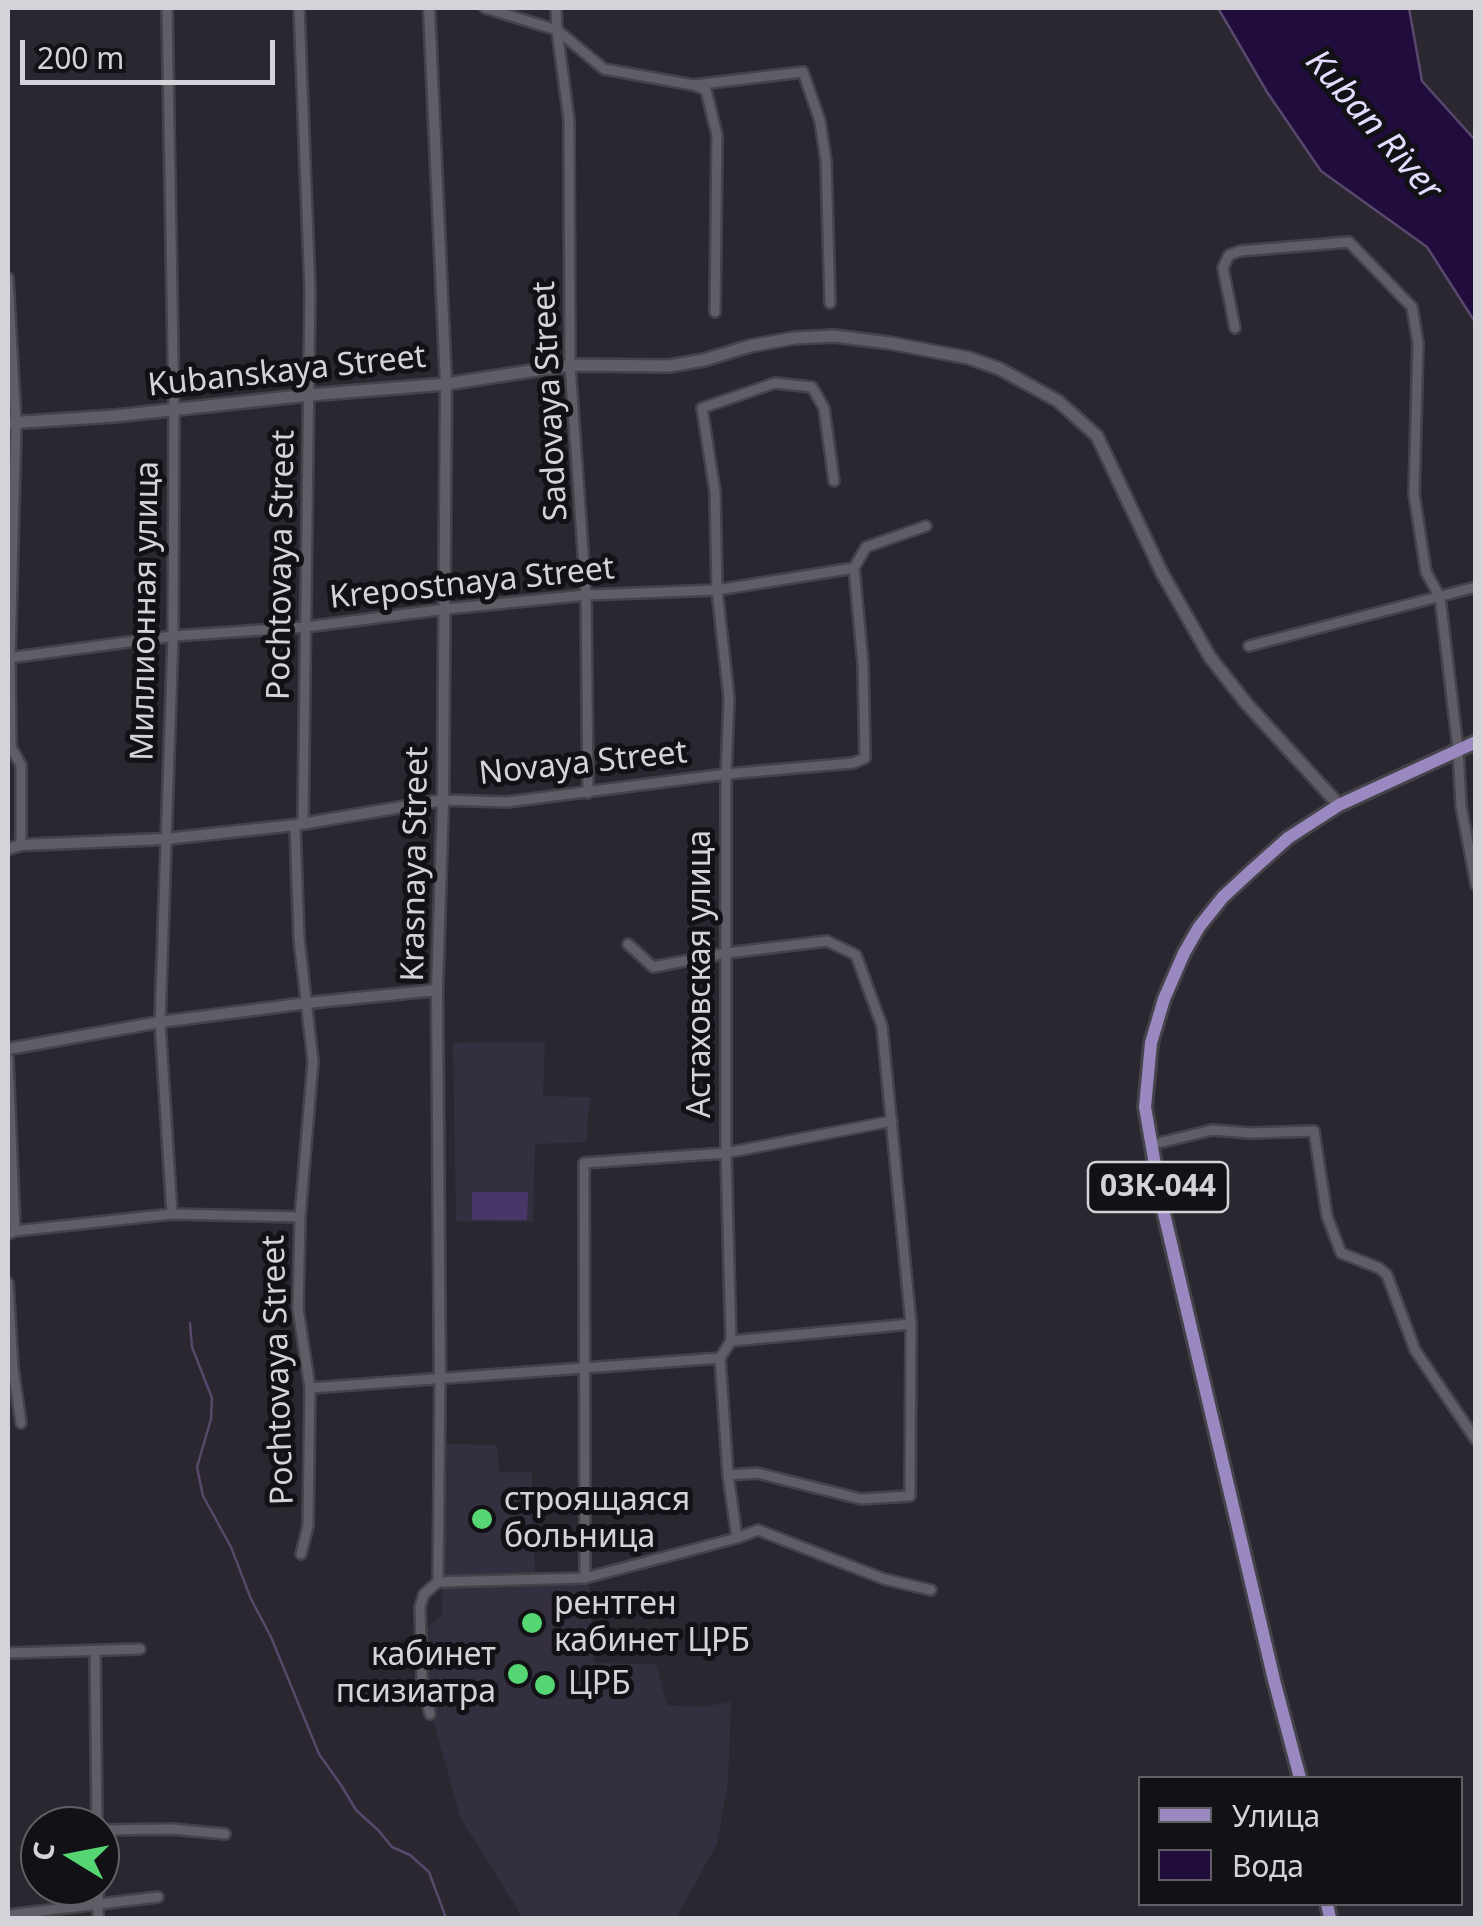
<!DOCTYPE html>
<meta charset="utf-8">
<style>
body{margin:0}
#map{position:relative;width:1483px;height:1926px;overflow:hidden;background:#2a2730;font-family:"Noto Sans",sans-serif}
canvas{display:block}
.frame{position:absolute;inset:0;border:10px solid #d4d3d9;pointer-events:none}
.legend{position:absolute;left:1138px;top:1776px;width:325px;height:130px;box-sizing:border-box;background:#121115;border:2px solid #605f63;margin:0;padding:12px 18px;list-style:none;font-size:30px;color:#d4d3d9}
.legend li{display:flex;align-items:center;gap:20px;height:50px}
.legend b{width:50px;border:2px solid #605f63}
.north{position:absolute;left:20px;top:1806px;width:100px;height:100px;box-sizing:border-box;background:#121115;border:2px solid #605f63;border-radius:50%;rotate:280deg;font-size:28px;font-weight:700;line-height:40px;text-align:center;color:#d4d3d9}
.north::after{content:'';display:block;margin:auto;width:35px;height:45px;background:#55d672;clip-path:polygon(50% 0,100% 100%,50% 72%,0 100%)}
.scale{position:absolute;left:20px;top:40px;width:255px;height:45px;box-sizing:border-box;border:5px solid #d4d3d9;border-top:0;padding-left:12px;font-size:30px;line-height:35px;white-space:nowrap;color:#d4d3d9;-webkit-text-stroke:8px #121115;paint-order:stroke}
</style>
<div id="map">
<canvas width="1483" height="1926"></canvas>
<div class="frame"></div>
<ul class="legend">
<li><b style="height:12px;background:#9a88c0"></b>Улица</li>
<li><b style="height:28px;background:#210c3e"></b>Вода</li>
</ul>
<div class="north">С</div>
<div class="scale">200 m</div>
</div>
<script>
const context = document.querySelector('canvas').getContext('2d');
context.lineJoin = 'round';
function fillPath(path, color) {
  context.fillStyle = color;
  context.fill(path, 'evenodd');
}
function toPath(rows) {
  const path = new Path2D();
  for (const r of rows) {
    path.moveTo(r[0], r[1]);
    for (let i = 2; i < r.length; i += 2) path.lineTo(r[i], r[i + 1]);
  }
  return path;
}
function trace(path, color, width, dash) {
  context.strokeStyle = color;
  context.lineWidth = width;
  context.lineCap = dash ? 'butt' : 'round';
  context.setLineDash(dash || []);
  context.stroke(path);
}
function write(font, color, halo, rows, align = 'center') {
  context.font = font + ' "Noto Sans",sans-serif';
  context.lineWidth = 10;
  context.setLineDash([]);
  context.textBaseline = 'middle';
  context.strokeStyle = halo;
  context.fillStyle = color;
  for (const [text, x, y, turn = 0] of rows) {
    context.save();
    context.translate(x, y);
    context.rotate((+turn || 0) * Math.PI / 180);
    context.textAlign = isNaN(turn) ? turn : align;
    if (halo) context.strokeText(text, 0, 0);
    context.fillText(text, 0, 0);
    context.restore();
  }
}
fillPath(toPath([
 [545,1042,543,1096,590,1097,586,1142,535,1144,533,1222,456,1221,453,1043],
 [445,1444,497,1445,499,1472,532,1472,535,1577,589,1582,594,1663,656,1664,667,1705,701,1707,731,1702,728,1782,717,1844,676,1918,523,1918,460,1817,434,1722,424,1667,425,1630,442,1615]
]), '#342f3e');
fillPath(toPath([
 [472,1192,528,1192,527,1220,472,1220]
]), '#473668');
const water = toPath([
 [1218,8,1409,8,1422,81,1475,140,1475,322,1427,247,1321,171,1267,92,1218,8]
]);
fillPath(water, '#210c3e');
trace(water, '#57486c', 2.5);
trace(toPath([
 [190,1323,192,1347,212,1398,211,1419,197,1467,203,1496,231,1547,251,1599,271,1637,319,1754,341,1785,356,1810,378,1830,392,1847,410,1855,429,1872,446,1918]
]), '#57486c', 2.5);
const minor = toPath([
 [167,8,174,410,173,636,160,1022,172,1214],
 [299,8,310,290,303,823],
 [485,8,557,30,604,69,693,85,803,72,820,121,826,161,830,303],
 [556,8,557,30,569,120,570,365,586,595,588,793],
 [696,86,706,90,717,135,715,312],
 [8,278,16,423,10,658,11,747,21,765,21,845],
 [1235,328,1223,268,1229,255,1240,251,1349,242,1412,307,1418,343,1414,494,1426,572,1440,597,1458,749,1461,806,1476,885],
 [1249,646,1476,587],
 [8,658,173,636,306,627,446,609,586,595,717,590,854,568,866,547,926,526],
 [443,800,507,802,726,774,853,763,865,758,863,664,854,568],
 [295,825,299,939,313,1061,300,1217,298,1309,310,1388,308,1526,301,1554],
 [628,944,653,967,727,953,827,941,856,955,882,1026,911,1324,910,1496,861,1499,757,1473,728,1475],
 [8,1058,15,1231],
 [1150,1145,1212,1130,1250,1133,1314,1131,1327,1216,1341,1253,1379,1268,1387,1275,1415,1350,1476,1440],
 [8,1234,15,1231,172,1214,300,1217],
 [8,1283,13,1368,21,1423],
 [731,1341,911,1324],
 [310,1388,720,1358],
 [737,1538,728,1475,720,1358,731,1341,726,1153,726,774,729,698,717,590,715,492,702,408,775,383,812,387,824,408,834,481],
 [585,1578,584,1163,726,1153,892,1121],
 [438,1582,585,1578,737,1538,758,1530,884,1579,931,1590],
 [95,1651,97,1826],
 [8,1653,140,1649],
 [430,1714,422,1680,420,1607,424,1594,438,1582,440,1379],
 [100,1830,172,1829,225,1834],
 [98,1886,98,1918],
 [8,1915,158,1897]
]);
const tertiary = toPath([
 [429,8,446,384,443,800,437,990,440,1379],
 [8,849,21,845,165,839,295,825,443,800],
 [8,1049,160,1022,307,1003,437,990]
]);
const secondary = toPath([
 [8,423,115,416,309,395,446,384,570,365,669,366,704,360,750,346,794,338,834,336,890,343,969,358,1000,369,1058,401,1097,436,1162,573,1210,657,1246,703,1339,805]
]);
const primary = toPath([
 [1300,1778,1274,1680,1162,1205,1145,1107,1151,1043,1164,999,1184,953,1199,927,1223,897,1250,872,1288,838,1339,805,1476,742],
 [1327,1904,1330,1918]
]);
trace(minor, '#45434a', 14);
trace(tertiary, '#45434a', 15);
trace(secondary, '#45434a', 16);
trace(primary, '#45434a', 18);
trace(minor, '#605d67', 9);
trace(tertiary, '#605d67', 10);
trace(secondary, '#605d67', 11);
trace(primary, '#9a88c0', 12);
for (const [x, y, r, color] of [
 [482,1519,12,"#55d672"],
 [532,1623,12,"#55d672"],
 [518,1674,12,"#55d672"],
 [545,1685,12,"#55d672"]
]) {
  const dot = new Path2D();
  dot.arc(x, y, r, 0, 2 * Math.PI);
  context.fillStyle = color;
  context.fill(dot);
  trace(dot, '#121115', 4);
}
for (const [x, y, w] of [
 [1158,1187,140]
]) {
  const box = new Path2D();
  box.roundRect(x - w / 2, y - 25, w, 50, 8);
  context.fillStyle = '#121115';
  context.fill(box);
  trace(box, '#d4d3d9', 2.5);
}
write('bold 30px', '#d4d3d9', null, [
 ["03К-044",1158,1187]
]);
write('32px', '#d4d3d9', '#121115', [
 ["Kubanskaya Street",287,372,-6],
 ["Sadovaya Street",551,401,-93],
 ["Pochtovaya Street",282,565,-89],
 ["Krepostnaya Street",472,584,-6],
 ["Миллионная улица",146,611,-89],
 ["Novaya Street",583,764,-6],
 ["Krasnaya Street",416,864,-89],
 ["Астаховская улица",701,974,-90],
 ["Pochtovaya Street",279,1370,-92]
]);
write('32px', '#d4d3d9', '#121115', [
 ["строящаяся",504,1501],
 ["больница",504,1538],
 ["рентген",554,1605],
 ["кабинет ЦРБ",554,1642],
 ["кабинет",496,1656,"right"],
 ["псизиатра",496,1693,"right"],
 ["ЦРБ",568,1685]
], 'left');
write('italic 35px', '#e5dbfe', '#121115', [
 ["Kuban River",1373,126,49]
]);
</script>
